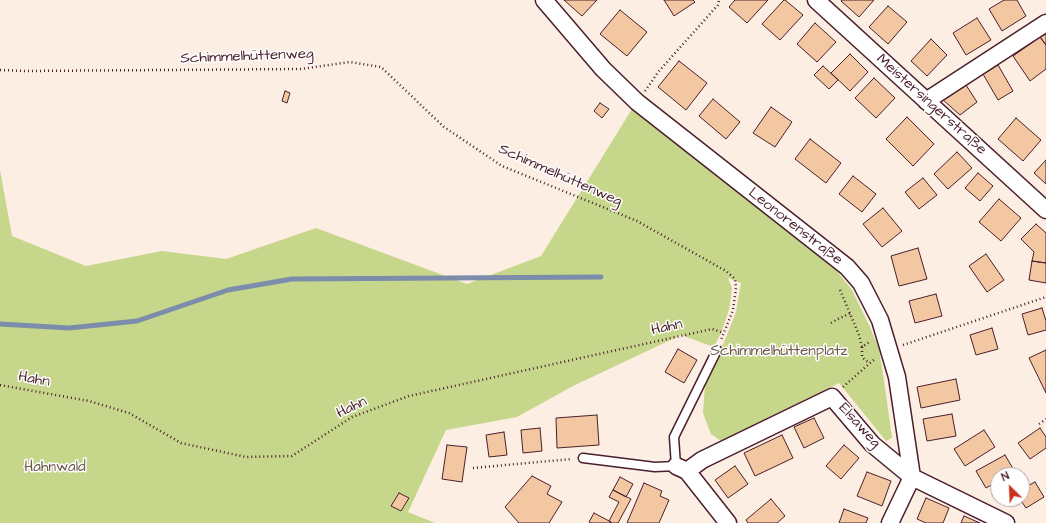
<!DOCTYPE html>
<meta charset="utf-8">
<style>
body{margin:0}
#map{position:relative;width:1046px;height:523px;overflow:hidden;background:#fceee3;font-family:"Architects Daughter",sans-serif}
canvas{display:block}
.north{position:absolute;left:990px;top:467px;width:40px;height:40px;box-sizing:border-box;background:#fff;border:1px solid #b7a5aa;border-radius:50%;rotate:336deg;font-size:11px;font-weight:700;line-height:16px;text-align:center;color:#4a1f2b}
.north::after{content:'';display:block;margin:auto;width:14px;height:18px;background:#c8321e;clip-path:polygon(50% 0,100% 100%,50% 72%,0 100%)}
</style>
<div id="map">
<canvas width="1046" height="523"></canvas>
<div class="north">N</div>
</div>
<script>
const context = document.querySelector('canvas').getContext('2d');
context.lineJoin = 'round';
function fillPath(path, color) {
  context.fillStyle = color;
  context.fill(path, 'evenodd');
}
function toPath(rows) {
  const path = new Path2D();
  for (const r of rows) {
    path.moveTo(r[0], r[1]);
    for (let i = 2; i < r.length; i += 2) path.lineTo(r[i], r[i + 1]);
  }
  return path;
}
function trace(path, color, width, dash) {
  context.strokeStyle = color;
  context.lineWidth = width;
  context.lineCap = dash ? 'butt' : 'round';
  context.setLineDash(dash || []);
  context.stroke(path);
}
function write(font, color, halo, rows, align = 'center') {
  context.font = font + ' "Architects Daughter",sans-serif';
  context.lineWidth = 3;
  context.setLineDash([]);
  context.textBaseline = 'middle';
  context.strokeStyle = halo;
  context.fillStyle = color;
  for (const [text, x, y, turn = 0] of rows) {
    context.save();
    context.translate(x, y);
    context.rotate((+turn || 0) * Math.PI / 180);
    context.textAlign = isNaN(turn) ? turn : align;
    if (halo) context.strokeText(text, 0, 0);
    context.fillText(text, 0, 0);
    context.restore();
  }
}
fillPath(toPath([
 [632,109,836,270,852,290,869,325,879,349,884,380,892,438,886,441,839,383,721,441,711,434,703,413,705,384,720,352,736,312,741,283,728,278,732,288,729,310,721,333,714,347,681,335,573,386,517,417,446,430,408,512,435,523,0,523,0,170,12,236,86,266,162,251,226,259,316,228,467,284,541,256]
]), '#c6d78b');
trace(toPath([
 [0,324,69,328,137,321,228,290,292,279,601,277]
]), '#7c8caa', 5);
const building = toPath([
 [564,0,597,0,582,16,564,0],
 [664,0,693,0,695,2,674,16,664,0],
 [735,0,768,0,747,23,729,7,735,0],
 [784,0,785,0,803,15,780,40,762,24,784,0],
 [842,0,874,0,859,17,841,1,842,0],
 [1004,0,1017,0,1026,16,1002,31,989,9,1004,0],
 [888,6,907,22,888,44,869,27,888,6],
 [620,10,647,32,627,56,600,34,620,10],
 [977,18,991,40,966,55,953,33,977,18],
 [815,23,836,42,817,62,797,44,815,23],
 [1046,34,1046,45,1040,37,1046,34],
 [1040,37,1046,45,1046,69,1030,81,1013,56,1040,37],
 [931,39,947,55,927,76,911,61,931,39],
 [850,54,868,72,850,91,831,73,850,54],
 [679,61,707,83,686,110,658,87,679,61],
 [998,65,1013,91,998,100,983,74,998,65],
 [823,66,838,80,829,89,814,75,823,66],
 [874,78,895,98,876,118,855,98,874,78],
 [964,82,977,102,960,115,942,99,964,82],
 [285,91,290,93,287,103,282,101,285,91],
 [713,99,740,122,726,139,699,116,713,99],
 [600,103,609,109,602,118,594,111,600,103],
 [771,107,792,122,775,147,753,133,771,107],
 [907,117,934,144,913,166,886,139,907,117],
 [1016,118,1041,140,1023,161,998,139,1016,118],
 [810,139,841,163,826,183,795,159,810,139],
 [957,152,972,168,948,189,934,174,957,152],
 [1046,160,1046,184,1034,173,1046,160],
 [978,173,993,186,980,201,965,188,978,173],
 [853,176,876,194,862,212,839,194,853,176],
 [923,178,937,195,919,209,905,192,923,178],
 [999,199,1021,218,1001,241,979,222,999,199],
 [883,208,902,231,882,247,863,224,883,208],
 [1036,224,1046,233,1046,263,1032,261,1034,252,1021,239,1036,224],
 [918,248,927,279,899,286,891,256,918,248],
 [986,254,1004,280,987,292,969,266,986,254],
 [1032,261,1046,263,1046,283,1029,280,1032,261],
 [936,294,942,316,915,323,909,301,936,294],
 [1042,308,1046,321,1046,330,1028,335,1022,314,1042,308],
 [992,328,998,349,976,355,970,335,992,328],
 [678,349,697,360,684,383,665,372,678,349],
 [1046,350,1046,393,1029,358,1046,350],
 [956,379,960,400,921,408,917,387,956,379],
 [952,414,956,436,927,441,923,419,952,414],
 [597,415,599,445,557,448,556,418,597,415],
 [814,418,824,438,804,448,794,427,814,418],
 [540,428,542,451,523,453,521,430,540,428],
 [1040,428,1046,437,1046,448,1030,459,1018,443,1040,428],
 [984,430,995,447,965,466,954,449,984,430],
 [504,432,507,455,489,457,486,435,504,432],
 [782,435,793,458,755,476,744,453,782,435],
 [447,445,467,447,462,482,442,479,447,445],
 [844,445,859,458,841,479,826,466,844,445],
 [1005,455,1015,472,1009,475,998,475,998,481,986,488,976,471,1005,455],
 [735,466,748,484,728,498,715,480,735,466],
 [867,472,891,481,882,506,857,496,867,472],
 [532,476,551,486,547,494,562,502,549,523,519,523,505,507,532,476],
 [620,477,633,484,626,497,613,490,620,477],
 [1035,482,1044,497,1026,508,1020,499,1022,499,1022,489,1035,482],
 [644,483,662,491,660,496,669,500,659,523,627,523,644,483],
 [613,490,631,499,618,523,611,523,611,522,609,521,619,502,609,497,613,490],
 [399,493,409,498,401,511,391,506,399,493],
 [926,498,949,508,943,523,926,523,917,519,926,498],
 [771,499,785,516,777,523,748,523,746,520,771,499],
 [844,509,868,518,866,523,839,523,844,509],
 [594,513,611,522,611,523,591,523,589,522,594,513],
 [964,516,980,523,961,523,964,516]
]);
fillPath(building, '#f4c7a3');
trace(building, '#4a1f2b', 1);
const lane = toPath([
 [583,458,655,467,676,466,674,437,717,350]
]);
const street = toPath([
 [544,0,603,69,637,102,847,267,861,283,880,320,897,377,912,477,890,523],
 [816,0,1046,210],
 [926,101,1046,23],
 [676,466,687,471,728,523],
 [687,471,702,460,832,397,872,444,912,477,1006,523]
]);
trace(lane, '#4a1f2b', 11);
trace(street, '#4a1f2b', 19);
trace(toPath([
 [0,70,25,71,301,69,350,62,381,67,444,127,502,166,637,221,726,271,735,279,736,288,733,310,721,340],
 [645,91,659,71,718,5,719,0],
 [840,290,859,335,862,347,871,341],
 [831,323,838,319,851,313],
 [903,345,1046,297],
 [862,347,862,357,865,360,870,363],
 [0,385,89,401,129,413,181,443,246,457,292,456,352,417,409,396,712,329,724,333],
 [843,387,870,363,875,359],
 [1039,424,1046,419],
 [473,468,572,459]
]), '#4a1f2b', 2.5, [1, 3]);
trace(lane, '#fff', 8);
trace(street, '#fff', 16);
write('15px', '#4a1f2b', '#fff', [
 ["Schimmelhüttenweg",247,57,-2],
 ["Meistersingerstraße",931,105,42],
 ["Schimmelhüttenweg",560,176,24],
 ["Leonorenstraße",795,227,38],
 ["Hahn",667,328,-13],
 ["Hahn",34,380,10],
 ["Hahn",352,408,-26],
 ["Elsaweg",859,426,48]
]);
write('15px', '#6f5648', '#fff', [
 ["Schimmelhüttenplatz",779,352],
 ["Hahnwald",55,468]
]);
</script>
